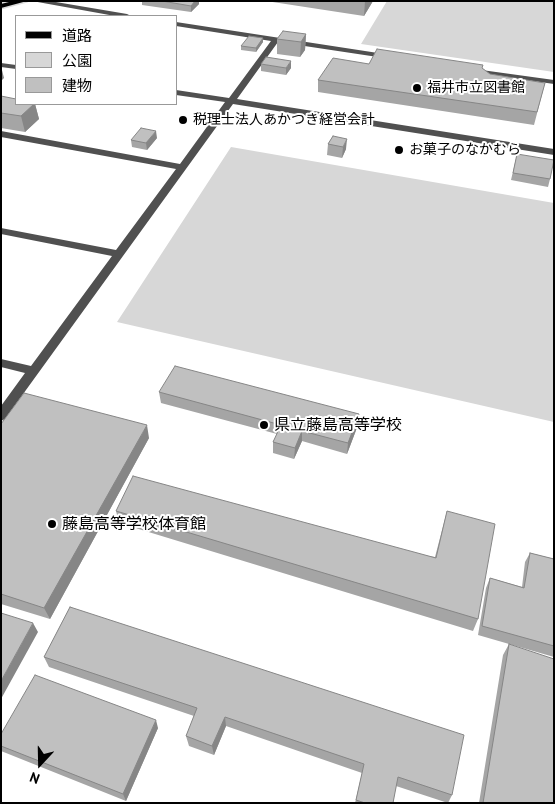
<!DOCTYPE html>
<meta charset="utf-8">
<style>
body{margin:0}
#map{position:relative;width:555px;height:804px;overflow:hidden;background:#fff;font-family:"PT Sans","Noto Sans JP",sans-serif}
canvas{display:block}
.frame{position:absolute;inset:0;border:2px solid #000;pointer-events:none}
.legend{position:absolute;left:15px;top:15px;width:162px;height:90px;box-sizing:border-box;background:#fff;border:1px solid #999;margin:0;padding:6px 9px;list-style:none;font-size:15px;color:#000}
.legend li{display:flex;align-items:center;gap:10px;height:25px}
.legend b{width:25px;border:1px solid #999}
.north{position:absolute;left:15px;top:739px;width:50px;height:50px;-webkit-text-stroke:4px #fff;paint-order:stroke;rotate:201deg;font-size:14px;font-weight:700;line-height:20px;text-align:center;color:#000}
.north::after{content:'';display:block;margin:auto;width:18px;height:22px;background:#000;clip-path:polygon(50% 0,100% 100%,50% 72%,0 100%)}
</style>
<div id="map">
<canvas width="555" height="804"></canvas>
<div class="frame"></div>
<ul class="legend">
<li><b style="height:6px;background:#000"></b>道路</li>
<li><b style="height:14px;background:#d7d7d7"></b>公園</li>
<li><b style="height:14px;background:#c0c0c0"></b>建物</li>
</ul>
<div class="north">N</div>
</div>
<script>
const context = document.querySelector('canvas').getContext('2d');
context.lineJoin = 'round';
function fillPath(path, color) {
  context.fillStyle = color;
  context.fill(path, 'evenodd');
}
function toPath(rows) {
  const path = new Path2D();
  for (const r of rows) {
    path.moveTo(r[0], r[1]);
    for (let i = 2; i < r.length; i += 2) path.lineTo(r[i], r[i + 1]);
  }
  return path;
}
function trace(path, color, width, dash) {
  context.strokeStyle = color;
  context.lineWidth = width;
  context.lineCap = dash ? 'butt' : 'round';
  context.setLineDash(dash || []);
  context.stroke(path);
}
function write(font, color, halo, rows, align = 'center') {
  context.font = font + ' "PT Sans","Noto Sans JP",sans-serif';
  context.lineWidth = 4;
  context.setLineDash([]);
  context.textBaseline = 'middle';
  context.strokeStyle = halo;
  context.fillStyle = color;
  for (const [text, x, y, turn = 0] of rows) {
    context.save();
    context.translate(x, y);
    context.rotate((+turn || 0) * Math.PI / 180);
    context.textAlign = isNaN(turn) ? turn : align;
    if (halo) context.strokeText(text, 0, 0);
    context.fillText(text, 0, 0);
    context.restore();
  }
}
fillPath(toPath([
 [387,1,554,1,554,72,361,44],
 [231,147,554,203,554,422,117,322]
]), '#d7d7d7');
const major = toPath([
 [13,1,27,1,1,8,1,4,13,1]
]);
trace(major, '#dbdbdb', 3);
fillPath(toPath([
 [32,1,50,1,127,14,131,16,115,16,32,1],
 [176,22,391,55,395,57,391,59,278,42,237,99,554,149,554,155,233,104,5,419,1,421,1,406,25,373,1,367,1,359,31,366,112,256,1,234,1,228,116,250,176,169,1,137,1,131,180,164,225,102,176,95,176,90,229,98,271,41,176,26,176,22],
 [1,63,16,65,16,69,1,67,1,63],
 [467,68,554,80,554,84,470,72,466,70,467,68]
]), '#505050');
fillPath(major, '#000');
fillPath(toPath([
 [142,1,199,1,199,4,191,12,142,5],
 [266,1,373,1,364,16],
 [306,34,305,50,300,57,277,54,277,39],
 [263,38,263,42,256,52,241,50,241,46],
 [261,64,291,68,286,75,261,71],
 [369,64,482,68,490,74,545,83,534,125,318,92,318,80],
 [1,96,16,104,35,104,39,119,25,132,1,128],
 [333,136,346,149,342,158,327,155,328,144],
 [157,138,147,150,132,147,131,140],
 [517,154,550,179,548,187,511,180],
 [159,392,359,414,358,425,347,454,302,441,294,459,273,453,273,442,277,434,161,403],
 [1,424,149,438,50,619,1,604],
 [116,511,435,557,447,511,478,619,473,631,119,523],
 [530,553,554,559,554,657,478,635,486,588,490,578,522,587,525,562],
 [70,607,452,795,448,803,396,786,393,803,355,803,362,773,226,726,214,755,189,746,186,736,194,716,49,667,44,657],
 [509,644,554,803,479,803,503,655],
 [158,728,126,801,1,751,1,734]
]), '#a5a5a5');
fillPath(toPath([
 [195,1,199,1,199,4,191,12,191,6],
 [365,1,373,1,364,16],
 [306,34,305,50,300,57,301,42],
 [263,38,263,42,256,52,256,48],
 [291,61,291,68,286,75,286,68],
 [1,66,4,78,1,81],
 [34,104,35,104,39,119,25,132,21,116],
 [156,131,157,138,147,150,146,143],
 [347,139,346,149,342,158,343,147],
 [359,414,358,425,347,454,348,443],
 [147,425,149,438,50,619,44,608],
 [302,431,302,441,294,459,295,448],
 [33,623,38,632,1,699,1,681],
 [225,717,226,726,214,755,212,746],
 [156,720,158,728,126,801,123,794]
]), '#868686');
const building = toPath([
 [162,1,195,1,191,6,162,1],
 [283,31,306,34,301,42,277,39,283,31],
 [249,36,263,38,256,48,241,46,249,36],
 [377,49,483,65,482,68,490,74,545,83,537,112,318,80,333,58,369,64,377,49],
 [266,57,291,61,286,68,261,64,266,57],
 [1,96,16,99,16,104,34,104,21,116,1,113,1,96],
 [141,128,156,131,146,143,131,140,141,128],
 [333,136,347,139,343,147,328,144,333,136],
 [517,154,554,160,550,179,513,173,517,154],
 [175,366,359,414,348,443,302,431,295,448,273,442,281,425,159,392,175,366],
 [24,393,147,425,44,608,1,594,1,424,24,393],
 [133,476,436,558,447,511,495,524,478,619,116,511,133,476],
 [530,553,554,559,554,646,482,626,490,578,524,588,530,553],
 [70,607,464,735,452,795,398,777,393,803,365,803,356,800,364,764,225,717,212,746,186,736,197,708,44,657,70,607],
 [1,613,33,623,1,681,1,613],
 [509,644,554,659,554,803,483,803,509,644],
 [35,675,156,720,123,794,1,746,1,734,35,675]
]);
fillPath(building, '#c0c0c0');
trace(building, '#868686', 1);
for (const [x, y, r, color] of [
 [417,88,5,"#000"],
 [183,120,5,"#000"],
 [399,150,5,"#000"],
 [264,425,5,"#000"],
 [52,524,5,"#000"]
]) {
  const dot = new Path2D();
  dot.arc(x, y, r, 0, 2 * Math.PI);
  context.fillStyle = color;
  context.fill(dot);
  trace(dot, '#fff', 2);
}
write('14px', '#000', '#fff', [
 ["福井市立図書館",427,88],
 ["税理士法人あかつき経営会計",193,120],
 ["お菓子のなかむら",409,150]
], 'left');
write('16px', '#000', '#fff', [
 ["県立藤島高等学校",274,425],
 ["藤島高等学校体育館",62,524]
], 'left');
</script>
